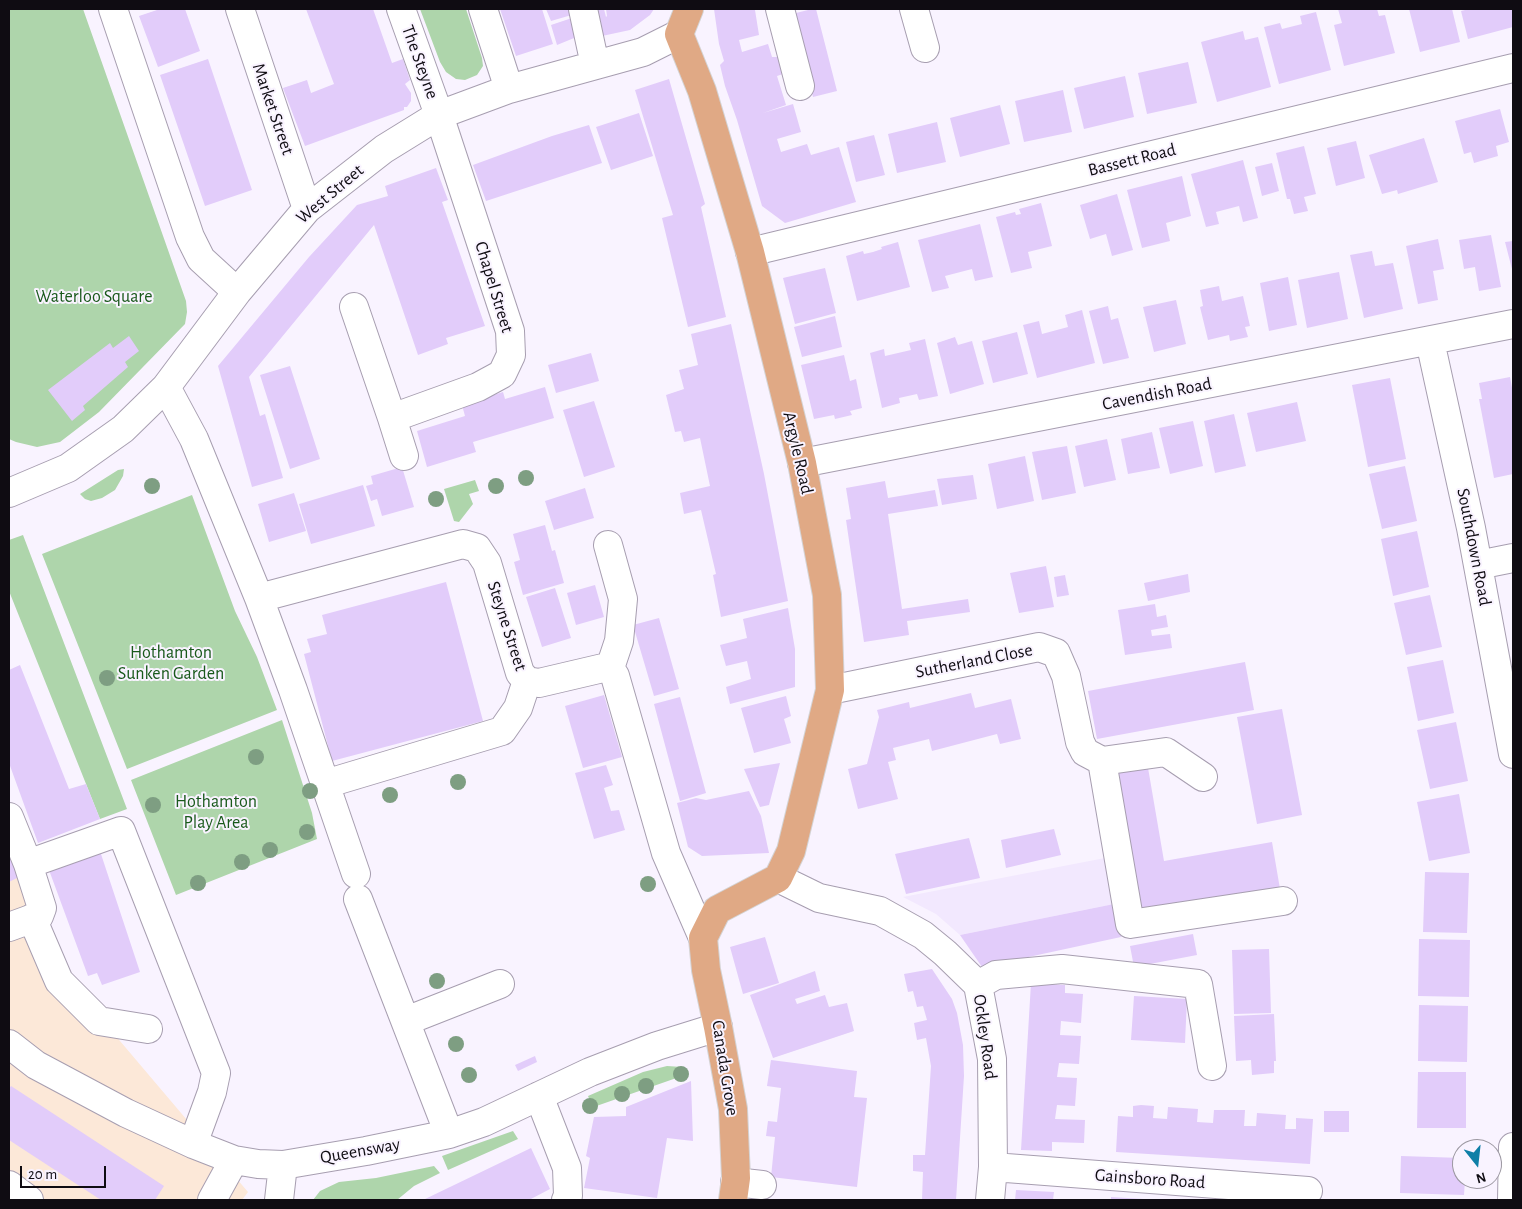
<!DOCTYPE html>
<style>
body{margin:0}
#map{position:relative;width:1522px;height:1209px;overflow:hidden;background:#f9f3ff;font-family:"Alegreya Sans",sans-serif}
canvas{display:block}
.frame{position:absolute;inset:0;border:10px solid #0f0c12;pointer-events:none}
.north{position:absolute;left:1452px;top:1139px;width:50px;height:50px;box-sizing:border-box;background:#f9f3ff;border:1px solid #9b97a0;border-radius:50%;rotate:164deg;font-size:14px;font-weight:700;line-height:20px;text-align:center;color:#0f0c12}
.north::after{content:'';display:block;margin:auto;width:18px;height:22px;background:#0f7fa7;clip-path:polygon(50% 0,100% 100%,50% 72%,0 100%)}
.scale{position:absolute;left:20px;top:1166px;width:86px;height:22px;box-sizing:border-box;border:2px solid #0f0c12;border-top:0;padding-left:6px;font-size:15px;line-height:18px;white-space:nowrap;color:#0f0c12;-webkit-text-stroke:4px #f9f3ff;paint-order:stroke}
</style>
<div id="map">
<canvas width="1522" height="1209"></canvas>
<div class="frame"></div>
<div class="north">N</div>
<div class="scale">20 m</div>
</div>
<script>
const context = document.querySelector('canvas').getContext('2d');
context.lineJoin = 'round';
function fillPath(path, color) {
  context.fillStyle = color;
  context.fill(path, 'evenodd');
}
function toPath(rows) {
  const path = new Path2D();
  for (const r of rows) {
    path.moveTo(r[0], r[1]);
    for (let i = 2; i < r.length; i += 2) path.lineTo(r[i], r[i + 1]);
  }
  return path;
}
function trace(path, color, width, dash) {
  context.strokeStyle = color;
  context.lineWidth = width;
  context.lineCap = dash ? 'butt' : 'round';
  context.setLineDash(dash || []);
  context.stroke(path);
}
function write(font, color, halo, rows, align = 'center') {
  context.font = font + ' "Alegreya Sans",sans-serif';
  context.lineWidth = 4;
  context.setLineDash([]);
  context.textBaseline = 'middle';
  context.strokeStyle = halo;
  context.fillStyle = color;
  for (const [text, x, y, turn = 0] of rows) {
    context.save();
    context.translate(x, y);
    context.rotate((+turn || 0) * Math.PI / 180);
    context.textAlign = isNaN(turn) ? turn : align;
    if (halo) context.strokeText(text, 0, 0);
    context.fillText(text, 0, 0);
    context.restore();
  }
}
fillPath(toPath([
 [9,859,59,969,248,1192,242,1200,9,1200]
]), '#fce8d8');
fillPath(toPath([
 [1105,858,1114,904,960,935,936,914,903,897]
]), '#f2e8fe');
fillPath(toPath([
 [9,9,83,9,186,301,187,312,185,324,99,412,60,442,37,447,16,442,9,439],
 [420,9,466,9,482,58,483,66,477,75,465,80,456,79,446,72,440,62],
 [124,469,123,476,115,490,102,498,91,501,85,499,80,494,118,470],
 [475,480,479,491,469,494,473,504,459,522,454,521,444,489],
 [192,495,235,611,257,657,277,710,127,769,42,554],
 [23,535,127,809,100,819,9,591,9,540],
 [282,720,312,813,317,839,176,895,131,780],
 [667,1066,682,1067,685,1075,585,1110,583,1104,590,1101,588,1096,643,1072],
 [513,1131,518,1139,448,1170,442,1156],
 [434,1166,440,1173,414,1186,397,1200,313,1200,320,1191,339,1182,376,1178]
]), '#aed5ab');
fillPath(toPath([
 [160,9,185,9,200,51,158,67,139,16],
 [306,9,373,9,392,63,403,59,410,80,405,84,411,93,411,101,407,107,404,107,404,110,305,146,283,88,307,80,311,93,334,84],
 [500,9,542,9,553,44,516,56],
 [546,9,574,9,575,14,551,21],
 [595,9,604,9,606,17,607,16,606,9,654,9,650,15,630,30,602,36],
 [714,9,758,9,755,10,759,35,739,40,742,52,768,44,772,57,778,57,783,74,777,76,786,105,763,113,793,104,801,132,777,139,781,152,807,144,811,155,839,147,856,202,785,223,762,206,737,120,725,86,720,65,724,61,719,44],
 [812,9,816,9,837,91,813,97,792,14],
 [1338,9,1377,9,1379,16,1385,15,1395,53,1344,66,1334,25,1342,23],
 [1409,9,1452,9,1460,42,1420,52],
 [1469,9,1513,9,1513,27,1468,39,1461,11],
 [1316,12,1331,70,1279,84,1264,27,1280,23,1282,29,1302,24,1300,16],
 [575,17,579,36,557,45,551,25],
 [1243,31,1245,40,1258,37,1271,87,1217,102,1201,42],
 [208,59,252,190,205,206,160,75],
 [1188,62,1197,103,1147,114,1138,73],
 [1125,76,1134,117,1084,129,1074,88],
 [669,79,705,204,701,207,726,317,688,327,662,218,673,215,635,90],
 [1063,90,1072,132,1024,142,1015,101],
 [1000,105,1010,144,960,157,950,118],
 [1500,109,1509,142,1496,146,1498,156,1474,163,1471,152,1464,154,1455,121],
 [639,113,653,156,611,170,596,127],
 [937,122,946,162,897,173,888,134],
 [589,125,602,163,486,201,473,165,552,136],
 [874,135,885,175,856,182,846,142],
 [1424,138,1438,182,1398,194,1397,190,1382,194,1369,155],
 [1356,141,1365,178,1336,186,1327,148],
 [1304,146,1316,194,1304,197,1308,211,1294,214,1290,199,1287,199,1276,153],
 [1243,160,1258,218,1243,222,1239,206,1216,212,1219,224,1206,227,1191,174],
 [1272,163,1279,191,1262,196,1255,167],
 [436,168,448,200,442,202,485,326,446,338,448,344,418,355,374,225,249,377,260,416,265,414,283,478,252,487,218,366,309,257,357,205,388,196,385,186],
 [1182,176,1191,216,1166,223,1170,241,1142,248,1127,190],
 [1117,194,1133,250,1112,256,1106,234,1090,239,1080,205],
 [1041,203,1052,246,1028,252,1032,268,1011,273,996,217,1015,212,1016,215,1021,214,1019,209],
 [980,224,993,277,975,281,972,269,945,276,949,288,932,292,918,240],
 [1491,235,1501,287,1479,291,1475,267,1464,269,1459,240],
 [1438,239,1444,269,1433,271,1438,300,1418,304,1406,246],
 [1513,241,1513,273,1505,242],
 [898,242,910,287,857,301,846,256,863,251,864,254,873,252,882,249,881,247],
 [1372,251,1375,266,1393,263,1403,309,1364,318,1350,255],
 [825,268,836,313,795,324,783,278],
 [1339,272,1348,319,1307,328,1298,280],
 [1288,277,1297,325,1269,331,1260,283],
 [1219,286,1222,301,1243,296,1250,326,1245,327,1248,337,1230,341,1229,335,1208,340,1200,307,1203,306,1200,290],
 [1176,300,1186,344,1154,352,1143,307],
 [1108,306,1111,320,1118,318,1129,358,1103,364,1089,311],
 [1082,310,1095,363,1037,378,1023,325,1039,321,1042,334,1068,327,1065,315],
 [835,316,842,347,802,357,794,327],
 [731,324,764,474,788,601,721,617,713,575,716,574,701,510,684,514,680,493,710,486,700,438,684,442,681,431,675,432,666,395,684,389,679,370,698,365,691,334],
 [1017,332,1028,374,993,383,982,341],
 [129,336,139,351,125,362,128,367,83,406,85,410,72,421,48,390,110,343,113,348],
 [955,337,958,345,972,341,984,384,950,394,937,343],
 [925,339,938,396,919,400,917,394,899,398,900,403,882,408,870,353,884,349,885,356,911,350,909,343],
 [591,353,599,381,556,393,548,365],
 [844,355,850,381,856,379,862,408,850,411,852,415,835,419,834,415,814,419,801,365],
 [290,366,320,459,290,469,260,375],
 [1510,377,1513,393,1513,474,1494,478,1479,399,1482,399,1479,383],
 [1390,378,1406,459,1368,467,1352,385],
 [545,387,554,418,473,442,476,452,427,467,417,431,465,416,462,405,503,392,505,399],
 [594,401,615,467,584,477,563,410],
 [1297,402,1306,441,1256,452,1247,413],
 [1234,414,1246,466,1215,473,1204,421],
 [1193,421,1203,466,1170,474,1159,428],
 [1152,432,1160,468,1128,474,1121,439],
 [1107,439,1116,480,1084,487,1075,446],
 [1067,446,1076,493,1042,500,1032,452],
 [1025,456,1034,501,997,509,988,464],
 [1405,466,1417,521,1382,529,1369,474],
 [402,467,414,507,382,516,377,499,371,501,366,486,373,484,371,476],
 [973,475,977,499,942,505,937,479],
 [885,481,888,498,935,490,938,506,888,514,902,609,968,599,970,612,907,621,909,635,864,642,846,520,851,519,846,488],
 [363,485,375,526,311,544,299,504],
 [585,488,594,518,554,530,545,501],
 [294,493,306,531,269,542,258,504],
 [545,525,552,551,555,550,564,583,523,595,514,562,520,560,513,534],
 [1417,531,1429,587,1393,596,1381,539],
 [1046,566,1054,607,1019,613,1010,573],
 [1188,574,1190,592,1148,601,1144,583],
 [1065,575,1069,595,1057,597,1054,577],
 [446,582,483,721,332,761,304,654,311,652,307,639,327,634,322,615],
 [595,585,604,617,576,625,567,593],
 [555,588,571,638,542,647,526,597],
 [1430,595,1442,647,1406,655,1394,603],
 [1155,604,1157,617,1166,615,1168,627,1151,630,1152,636,1170,634,1172,648,1125,655,1118,610],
 [788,608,795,649,795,687,730,704,726,687,751,679,747,661,726,666,720,645,747,638,743,619],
 [659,618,679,689,654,696,633,625],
 [1443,660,1454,713,1418,721,1407,667],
 [1245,662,1254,710,1097,739,1088,691],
 [20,665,69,789,86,784,100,819,38,843,9,763,9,670],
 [971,693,975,708,1011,699,1021,739,1000,744,997,734,932,751,929,739,893,748,896,760,888,762,898,799,858,809,848,769,867,764,879,717,877,710,909,702,910,708],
 [604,695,622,757,583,768,565,706],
 [786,696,791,716,784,719,791,743,754,753,741,708],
 [680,697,706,793,680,801,654,704],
 [1282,709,1302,815,1257,824,1237,717],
 [1456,722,1468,781,1430,789,1417,730],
 [1147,762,1164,861,1272,842,1280,889,1140,914,1114,768],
 [780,763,769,805,760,807,744,769],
 [606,765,613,785,604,788,611,811,619,810,625,830,594,839,575,773],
 [749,791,761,816,769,853,702,856,688,847,677,803,696,798,706,800],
 [1459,794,1470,853,1429,861,1417,802],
 [1054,829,1061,855,1006,868,1001,840],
 [969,838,980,878,906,894,895,854],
 [100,851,140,972,102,985,97,973,88,976,49,870],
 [9,854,19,877,9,882],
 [1425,872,1469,873,1467,933,1423,932],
 [1114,904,1121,937,982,967,960,935],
 [1193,934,1197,955,1134,967,1130,946],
 [765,937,779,983,743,994,730,947],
 [1419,939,1470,940,1469,997,1418,996],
 [1269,949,1271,1013,1234,1014,1232,950],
 [932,969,952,999,957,1013,963,1045,964,1076,956,1200,922,1200,923,1172,913,1171,913,1155,925,1155,931,1066,926,1038,917,1040,914,1023,927,1020,923,1006,917,1007,913,991,908,992,904,974],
 [815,971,820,991,795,999,797,1004,825,995,829,1007,847,1003,854,1031,773,1058,750,995],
 [1031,983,1065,985,1065,993,1083,994,1081,1023,1061,1021,1060,1035,1081,1036,1079,1064,1059,1063,1057,1077,1077,1078,1075,1106,1057,1105,1055,1119,1085,1120,1084,1143,1052,1142,1052,1151,1021,1150],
 [1134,996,1187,999,1185,1043,1131,1040],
 [1419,1005,1468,1006,1467,1062,1418,1061],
 [1274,1014,1276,1061,1274,1061,1274,1073,1252,1075,1251,1060,1236,1061,1234,1016],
 [535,1056,537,1062,518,1071,515,1065],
 [771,1060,857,1071,854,1097,867,1098,857,1187,771,1177,775,1137,766,1136,768,1121,777,1122,781,1088,767,1086],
 [1418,1072,1466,1072,1466,1128,1417,1128],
 [691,1081,693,1141,667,1138,657,1198,584,1188,590,1158,586,1156,594,1117,626,1116,626,1107],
 [11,1086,164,1186,155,1200,101,1200,9,1140,9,1089],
 [1141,1105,1154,1106,1153,1118,1167,1119,1168,1107,1198,1109,1197,1122,1213,1123,1214,1110,1245,1110,1244,1126,1256,1126,1257,1113,1286,1115,1285,1129,1296,1129,1296,1118,1313,1119,1310,1164,1116,1152,1118,1116,1133,1117,1133,1106],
 [1324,1111,1349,1111,1349,1132,1324,1132],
 [531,1148,550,1189,529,1200,423,1200],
 [1401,1156,1462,1158,1462,1179,1465,1179,1464,1195,1400,1193],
 [1016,1190,1054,1192,1053,1200,1015,1200],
 [1111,1197,1144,1199,1144,1200,1111,1200]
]), '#e2ccfa');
const minor = toPath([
 [113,9,190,237,201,259,237,292],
 [240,9,307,209],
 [401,9,439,115,510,331,511,355,502,374,478,387,392,418,404,456],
 [483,9,509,89],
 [583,9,595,65],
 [780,9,800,86],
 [914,9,925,48],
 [750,252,1513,68],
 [354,307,392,418],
 [1430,341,1471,528,1513,754],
 [166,387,194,439,259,598,293,690,356,874],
 [802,463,1513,324],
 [9,493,68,468,123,429,166,387,237,292,307,209,384,149,439,115,509,89,643,52,679,34],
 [608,545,623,599,619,641,610,668],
 [1478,565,1513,558],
 [259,598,463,544,477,548,487,563,520,673,527,681,539,683,603,668,610,668,615,676,666,853,703,938],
 [830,690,1039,647,1056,653,1066,676,1080,742,1085,752,1102,761,1166,752,1203,777],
 [1102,761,1130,924,1283,901],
 [325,784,502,731,518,708,527,681],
 [9,817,28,864,42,908,39,916,9,927],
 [28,864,121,831,216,1073,212,1092,193,1144],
 [778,878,819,898,880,911,923,935,945,953,978,985,992,1059,993,1167,990,1200],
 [358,899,449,1134],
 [32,918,59,981,99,1021,148,1029],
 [978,985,996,975,1062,969,1198,984,1212,1066],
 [406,1021,500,984],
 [9,1044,36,1065,126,1113,193,1144,234,1160,258,1164,283,1165,366,1151,449,1134,484,1122,590,1072,657,1046,718,1027],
 [539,1096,567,1168,568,1196,566,1200],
 [993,1167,1308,1191],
 [735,1182,762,1185],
 [9,1185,29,1200],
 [212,1200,234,1160],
 [279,1200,283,1165],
 [1512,1200,1513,1147]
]);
const major = toPath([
 [689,9,679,34,702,91,750,252,802,463,827,595,830,690,791,851,778,878,717,910,703,938,706,970,718,1027,733,1109,736,1178,733,1200]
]);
trace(minor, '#a79eb0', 30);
trace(major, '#d4d3d4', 30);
trace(minor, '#fff', 28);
trace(major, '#e0a985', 28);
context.fillStyle = '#7e9e82';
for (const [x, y] of [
 [526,478],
 [152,486],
 [496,486],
 [436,499],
 [107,678],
 [256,757],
 [458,782],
 [310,791],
 [390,795],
 [153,805],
 [307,832],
 [270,850],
 [242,862],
 [198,883],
 [648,884],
 [437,981],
 [456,1044],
 [681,1074],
 [469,1075],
 [646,1086],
 [622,1094],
 [590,1106]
]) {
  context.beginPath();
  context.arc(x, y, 8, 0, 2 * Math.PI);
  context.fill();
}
write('18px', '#0f0c12', '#f9f3ff', [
 ["The Steyne",420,62,70],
 ["Market Street",273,109,71],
 ["Bassett Road",1132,160,-14],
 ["West Street",330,194,-40],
 ["Chapel Street",494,287,73],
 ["Cavendish Road",1157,394,-11],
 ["Argyle Road",798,453,77],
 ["Southdown Road",1474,547,79],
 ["Steyne Street",507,626,72],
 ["Sutherland Close",974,661,-11],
 ["Ockley Road",985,1037,82],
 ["Canada Grove",725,1068,81],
 ["Queensway",360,1151,-10],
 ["Gainsboro Road",1150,1179,4]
]);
write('18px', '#19591b', '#f9f3ff', [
 ["Waterloo Square",94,297],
 ["Hothamton",171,653],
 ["Sunken Garden",171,674],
 ["Hothamton",216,802],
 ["Play Area",216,823]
]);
</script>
